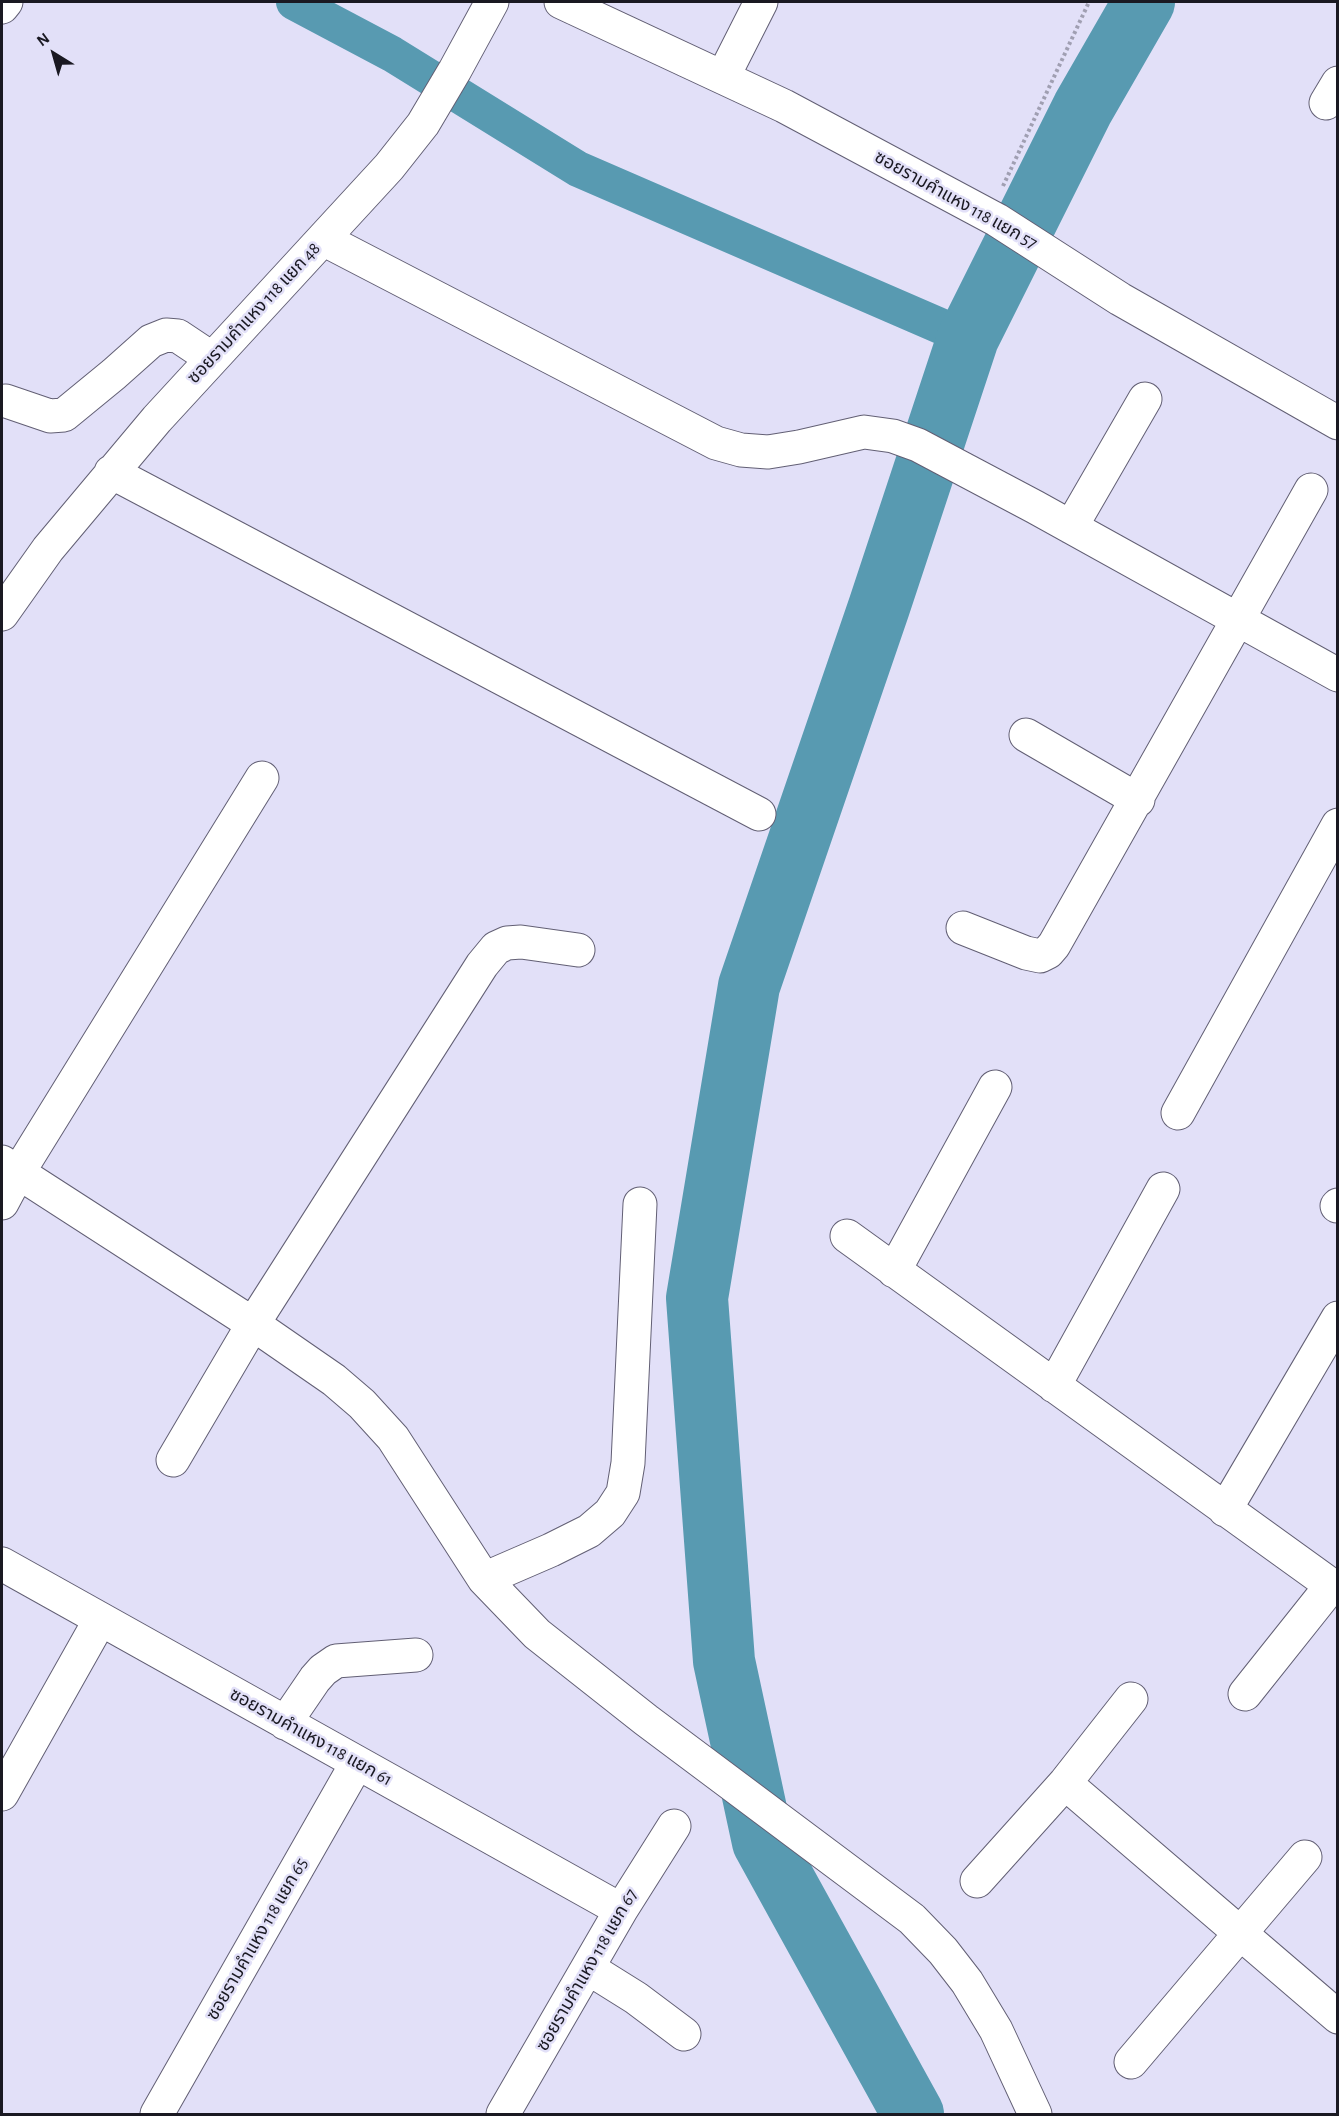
<!DOCTYPE html>
<meta charset="utf-8">
<style>
body{margin:0}
#map{position:relative;width:1339px;height:2116px;overflow:hidden;background:#e2e0f8;font-family:"Alegreya Sans",sans-serif}
canvas{display:block}
.frame{position:absolute;inset:0;border:3px solid #1a1922;pointer-events:none}
.north{position:absolute;left:24px;top:24px;width:60px;height:60px;-webkit-text-stroke:4px #e2e0f8;paint-order:stroke;rotate:323deg;font-size:16px;font-weight:700;line-height:24px;text-align:center;color:#1a1922}
.north::after{content:'';display:block;margin:auto;width:21px;height:27px;background:#1a1922;clip-path:polygon(50% 0,100% 100%,50% 72%,0 100%)}
</style>
<div id="map">
<canvas width="1339" height="2116"></canvas>
<div class="frame"></div>
<div class="north">N</div>
</div>
<script>
const context = document.querySelector('canvas').getContext('2d');
context.lineJoin = 'round';
function toPath(rows) {
  const path = new Path2D();
  for (const r of rows) {
    path.moveTo(r[0], r[1]);
    for (let i = 2; i < r.length; i += 2) path.lineTo(r[i], r[i + 1]);
  }
  return path;
}
function trace(path, color, width, dash) {
  context.strokeStyle = color;
  context.lineWidth = width;
  context.lineCap = dash ? 'butt' : 'round';
  context.setLineDash(dash || []);
  context.stroke(path);
}
function write(font, color, halo, rows, align = 'center') {
  context.font = font + ' "Alegreya Sans","Noto Sans Thai",sans-serif';
  context.lineWidth = 5;
  context.setLineDash([]);
  context.textBaseline = 'middle';
  context.strokeStyle = halo;
  context.fillStyle = color;
  for (const [text, x, y, turn = 0] of rows) {
    context.save();
    context.translate(x, y);
    context.rotate((+turn || 0) * Math.PI / 180);
    context.textAlign = isNaN(turn) ? turn : align;
    if (halo) context.strokeText(text, 0, 0);
    context.fillText(text, 0, 0);
    context.restore();
  }
}
trace(toPath([
 [294,2,392,54,578,169,968,338]
]), '#589ab1', 36);
trace(toPath([
 [913,2114,763,1842,724,1661,697,1298,749,986,879,607,968,338,1083,108,1144,2]
]), '#589ab1', 62);
const minor = toPath([
 [561,2,784,106,997,220,1120,299,1338,423],
 [2,7,6,2],
 [723,77,761,2],
 [1326,103,1338,83],
 [323,239,716,443,741,450,768,452,799,447,864,432,893,436,918,445,1035,507,1338,675],
 [6,401,50,416,64,415,114,374,151,341,166,335,178,336,211,358],
 [111,472,759,814],
 [1071,527,1145,399],
 [2,614,48,549,157,419,389,167,423,124,455,70,492,2],
 [1026,735,1138,800],
 [963,928,1026,953,1040,956,1048,952,1054,945,1311,490],
 [1178,1113,1338,825],
 [2,1162,253,1324,334,1380,362,1404,393,1438,484,1579,537,1634,646,1720,912,1919,943,1951,967,1982,996,2030,1035,2114],
 [2,1203,18,1173,262,778],
 [1337,1206,1338,1205],
 [847,1236,1338,1590],
 [894,1271,995,1087],
 [1054,1386,1163,1189],
 [173,1460,253,1324,482,965,496,948,507,943,521,942,578,950],
 [1225,1510,1338,1318],
 [2,1564,621,1910],
 [484,1579,551,1550,589,1531,610,1513,623,1493,628,1463,640,1204],
 [1245,1694,1331,1586],
 [285,1723,315,1679,323,1670,336,1661,416,1655],
 [1065,1783,1338,2017],
 [2,1794,100,1620],
 [977,1881,1065,1783,1131,1699],
 [588,1968,636,1998,684,2034],
 [1131,2062,1305,1857],
 [157,2114,357,1763],
 [503,2114,621,1910,674,1826]
]);
trace(minor, '#625f74', 35);
trace(toPath([
 [1003,186,1089,2]
]), '#a09fb2', 4, [3, 3]);
trace(minor, '#fff', 33);
write('18px', '#1a1922', '#e2e0f8', [
 ["ซอยรามคำแหง 118 แยก 57",956,200,29],
 ["ซอยรามคำแหง 118 แยก 48",254,313,-47],
 ["ซอยรามคำแหง 118 แยก 61",311,1737,29],
 ["ซอยรามคำแหง 118 แยก 65",257,1939,-60],
 ["ซอยรามคำแหง 118 แยก 67",587,1970,-60]
]);
</script>
